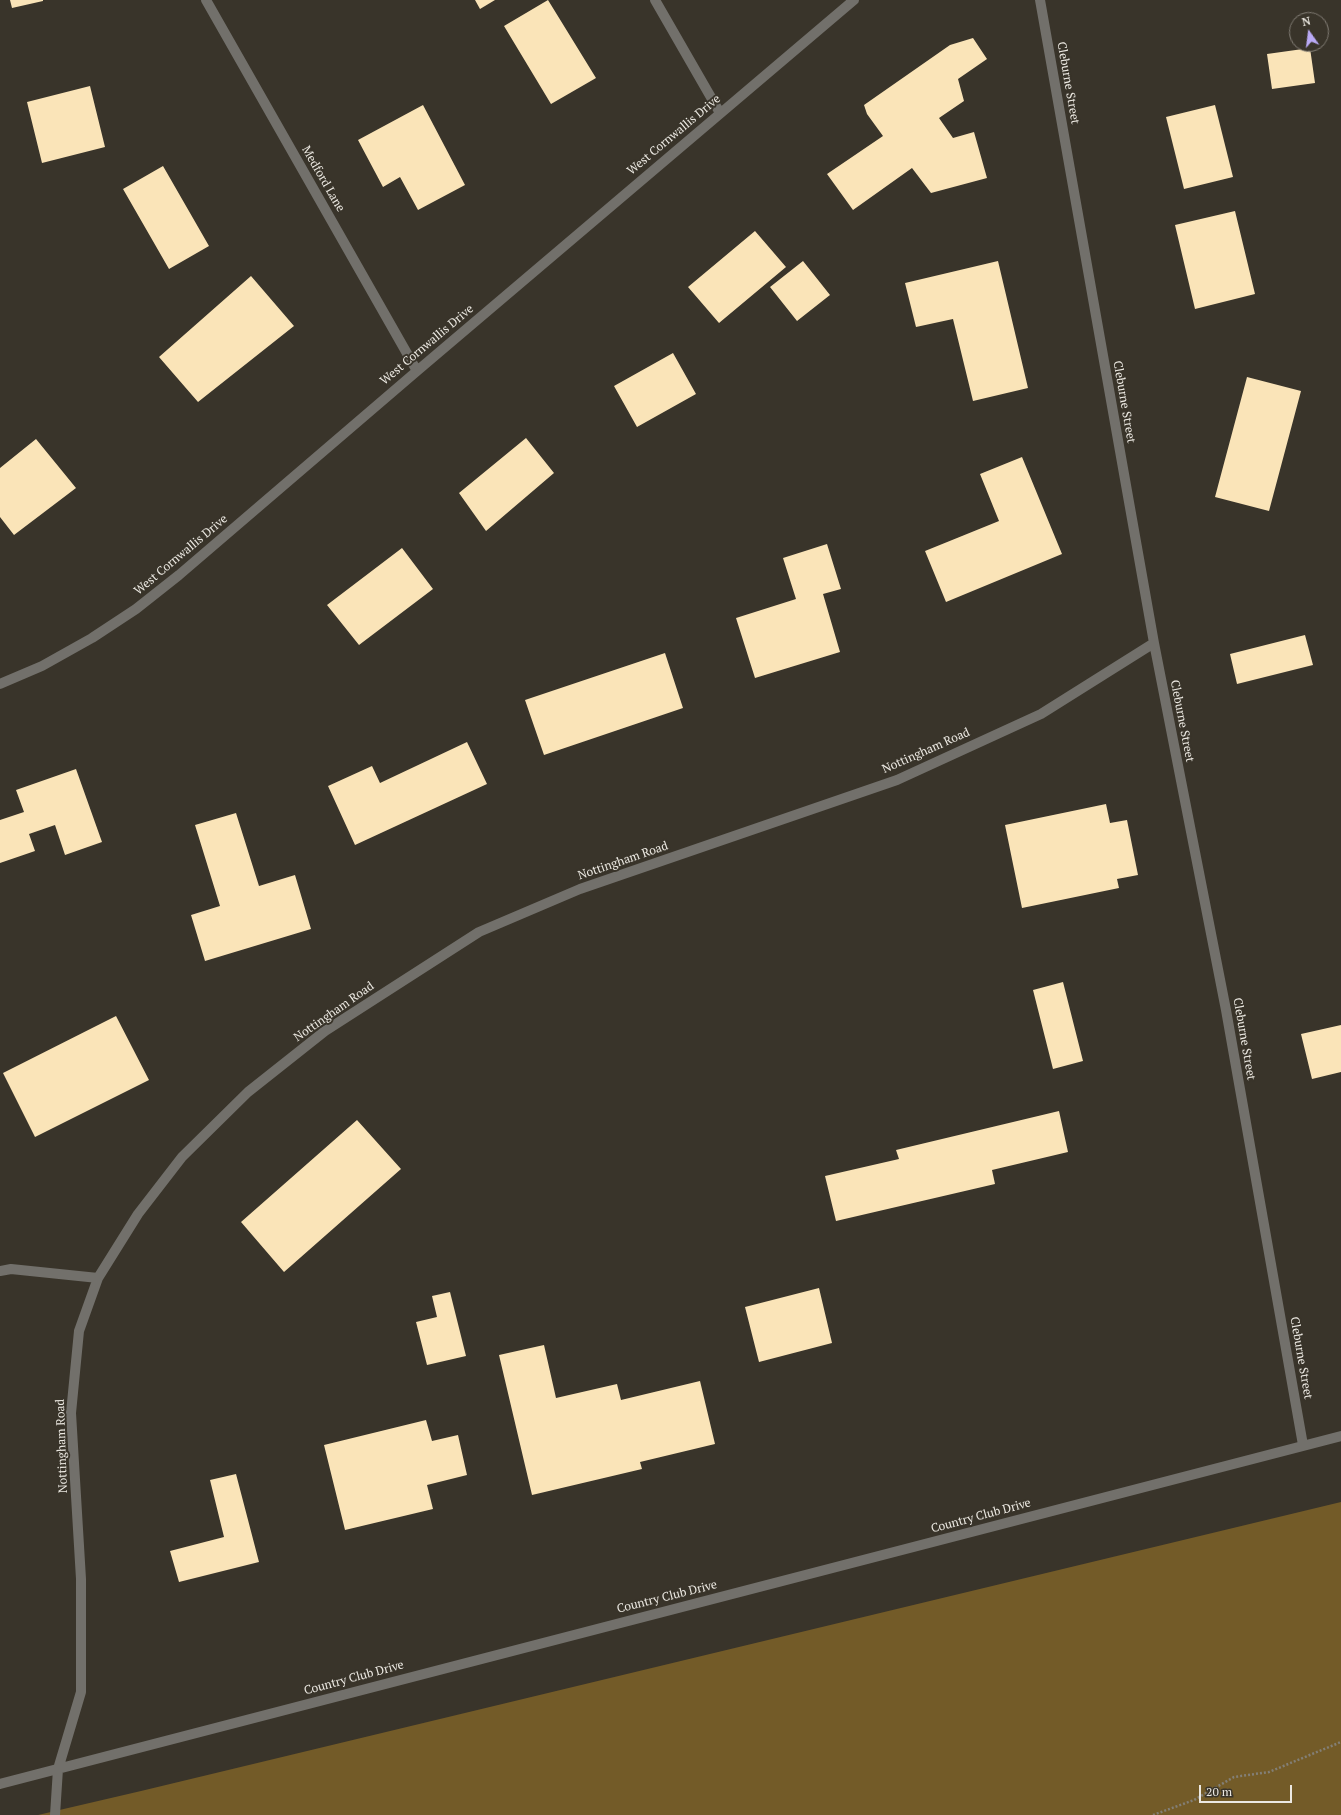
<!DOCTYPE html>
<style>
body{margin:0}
#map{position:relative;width:1341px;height:1815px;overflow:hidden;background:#39342a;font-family:"PT Serif",serif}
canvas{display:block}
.north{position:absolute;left:1289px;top:12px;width:40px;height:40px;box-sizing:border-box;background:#39342a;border:1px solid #817c74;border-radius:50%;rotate:346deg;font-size:11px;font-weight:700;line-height:16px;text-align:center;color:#ece9e2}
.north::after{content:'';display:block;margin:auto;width:14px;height:18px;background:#baaaf6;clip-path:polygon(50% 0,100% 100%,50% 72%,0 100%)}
.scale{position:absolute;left:1199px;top:1785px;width:93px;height:18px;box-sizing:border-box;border:2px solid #ece9e2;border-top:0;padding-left:5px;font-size:12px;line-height:14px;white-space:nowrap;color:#ece9e2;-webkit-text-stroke:3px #39342a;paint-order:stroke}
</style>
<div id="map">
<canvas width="1341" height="1815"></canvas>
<div class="north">N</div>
<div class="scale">20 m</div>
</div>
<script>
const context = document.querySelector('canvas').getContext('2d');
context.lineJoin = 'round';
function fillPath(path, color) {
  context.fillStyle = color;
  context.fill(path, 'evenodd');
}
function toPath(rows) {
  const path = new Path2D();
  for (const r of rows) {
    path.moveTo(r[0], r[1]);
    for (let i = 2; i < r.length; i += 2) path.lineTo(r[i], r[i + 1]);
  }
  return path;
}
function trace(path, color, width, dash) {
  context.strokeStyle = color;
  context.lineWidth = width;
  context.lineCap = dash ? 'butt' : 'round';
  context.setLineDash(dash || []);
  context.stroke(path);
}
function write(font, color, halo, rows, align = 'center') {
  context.font = font + ' "PT Serif",serif';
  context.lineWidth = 4;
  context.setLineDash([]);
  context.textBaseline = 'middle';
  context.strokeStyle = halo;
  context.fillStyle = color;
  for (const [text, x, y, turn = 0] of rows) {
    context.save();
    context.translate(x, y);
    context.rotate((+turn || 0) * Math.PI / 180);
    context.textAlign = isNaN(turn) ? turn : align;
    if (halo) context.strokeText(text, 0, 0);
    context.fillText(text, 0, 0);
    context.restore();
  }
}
fillPath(toPath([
 [1341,1502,1341,1815,38,1815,141,1791]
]), '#735b28');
fillPath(toPath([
 [10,0,43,0,43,1,12,8],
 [475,0,495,0,480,9],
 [548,0,596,78,551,104,504,26],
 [973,38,987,59,958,79,964,101,939,118,953,138,974,132,987,178,931,193,912,168,853,210,827,174,883,136,867,114,864,105,950,45],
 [1310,48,1315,83,1272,89,1267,54],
 [90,86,105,147,42,163,27,102],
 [423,105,465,185,418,210,400,177,383,187,358,140],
 [1215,105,1233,177,1184,189,1166,117],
 [163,166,209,246,169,269,123,189],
 [1235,211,1255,294,1195,309,1175,225],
 [755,231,786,267,719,323,688,287],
 [803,261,830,295,797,321,770,287],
 [998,261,1028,388,973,401,953,319,916,327,905,283],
 [251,276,294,326,198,402,159,357],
 [673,353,696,394,637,427,614,386],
 [1247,377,1301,391,1269,511,1215,497],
 [526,438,554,473,486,531,459,493],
 [36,439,76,488,14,535,0,517,0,468],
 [1022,457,1062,554,946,602,925,551,999,521,980,474],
 [827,544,841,589,823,594,840,652,755,678,736,618,796,599,783,558],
 [402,548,433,589,359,645,327,605],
 [1305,635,1313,665,1237,684,1230,654],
 [665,653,683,708,544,755,525,700],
 [467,742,487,784,355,845,328,786,372,766,380,783],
 [76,769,102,842,65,855,55,825,29,834,35,851,0,863,0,820,24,812,16,790],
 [1106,804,1110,823,1127,820,1138,875,1117,879,1119,888,1022,908,1005,825],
 [236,813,259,886,295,875,311,929,205,961,191,915,220,906,195,825],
 [1063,982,1083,1061,1053,1069,1033,990],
 [116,1016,149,1080,35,1137,3,1073],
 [1341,1025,1341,1072,1312,1079,1301,1034],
 [1059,1111,1068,1152,992,1170,995,1184,836,1221,825,1176,899,1159,896,1150],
 [357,1120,401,1169,284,1272,241,1222],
 [819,1288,832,1343,759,1362,745,1307],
 [450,1292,466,1356,427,1365,416,1322,437,1317,432,1296],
 [544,1345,556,1398,617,1384,621,1400,700,1381,715,1444,640,1462,642,1469,532,1495,499,1355],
 [426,1420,432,1441,458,1435,467,1475,427,1485,433,1509,345,1530,324,1445],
 [236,1474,259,1562,179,1582,170,1551,224,1537,210,1480]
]), '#fae4b8');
trace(toPath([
 [1153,1815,1194,1800,1234,1777,1269,1772,1341,1742]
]), '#837f76', 2.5, [2, 2]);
trace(toPath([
 [206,0,417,371],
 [655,0,720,113],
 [1040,0,1154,643,1226,1010,1303,1445],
 [0,684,42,666,92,638,136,609,179,575,417,371,854,0],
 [0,1271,11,1269,98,1278],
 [0,1784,1341,1436],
 [55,1815,58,1769,81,1692,81,1579,71,1413,79,1331,98,1278,138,1214,182,1157,248,1092,325,1031,479,932,580,889,897,780,1041,714,1154,643]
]), '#72706b', 10);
write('12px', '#ece9e2', '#39342a', [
 ["Cleburne Street",1068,83,80],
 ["West Cornwallis Drive",674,135,-40],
 ["Medford Lane",323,179,60],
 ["West Cornwallis Drive",427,345,-40],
 ["Cleburne Street",1124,402,80],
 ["West Cornwallis Drive",181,555,-40],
 ["Cleburne Street",1182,721,79],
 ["Nottingham Road",926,751,-24],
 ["Nottingham Road",623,861,-19],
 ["Nottingham Road",334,1012,-35],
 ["Cleburne Street",1244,1039,80],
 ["Cleburne Street",1301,1358,80],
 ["Nottingham Road",62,1446,-92],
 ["Country Club Drive",981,1516,-15],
 ["Country Club Drive",667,1597,-14],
 ["Country Club Drive",354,1678,-15]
]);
</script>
